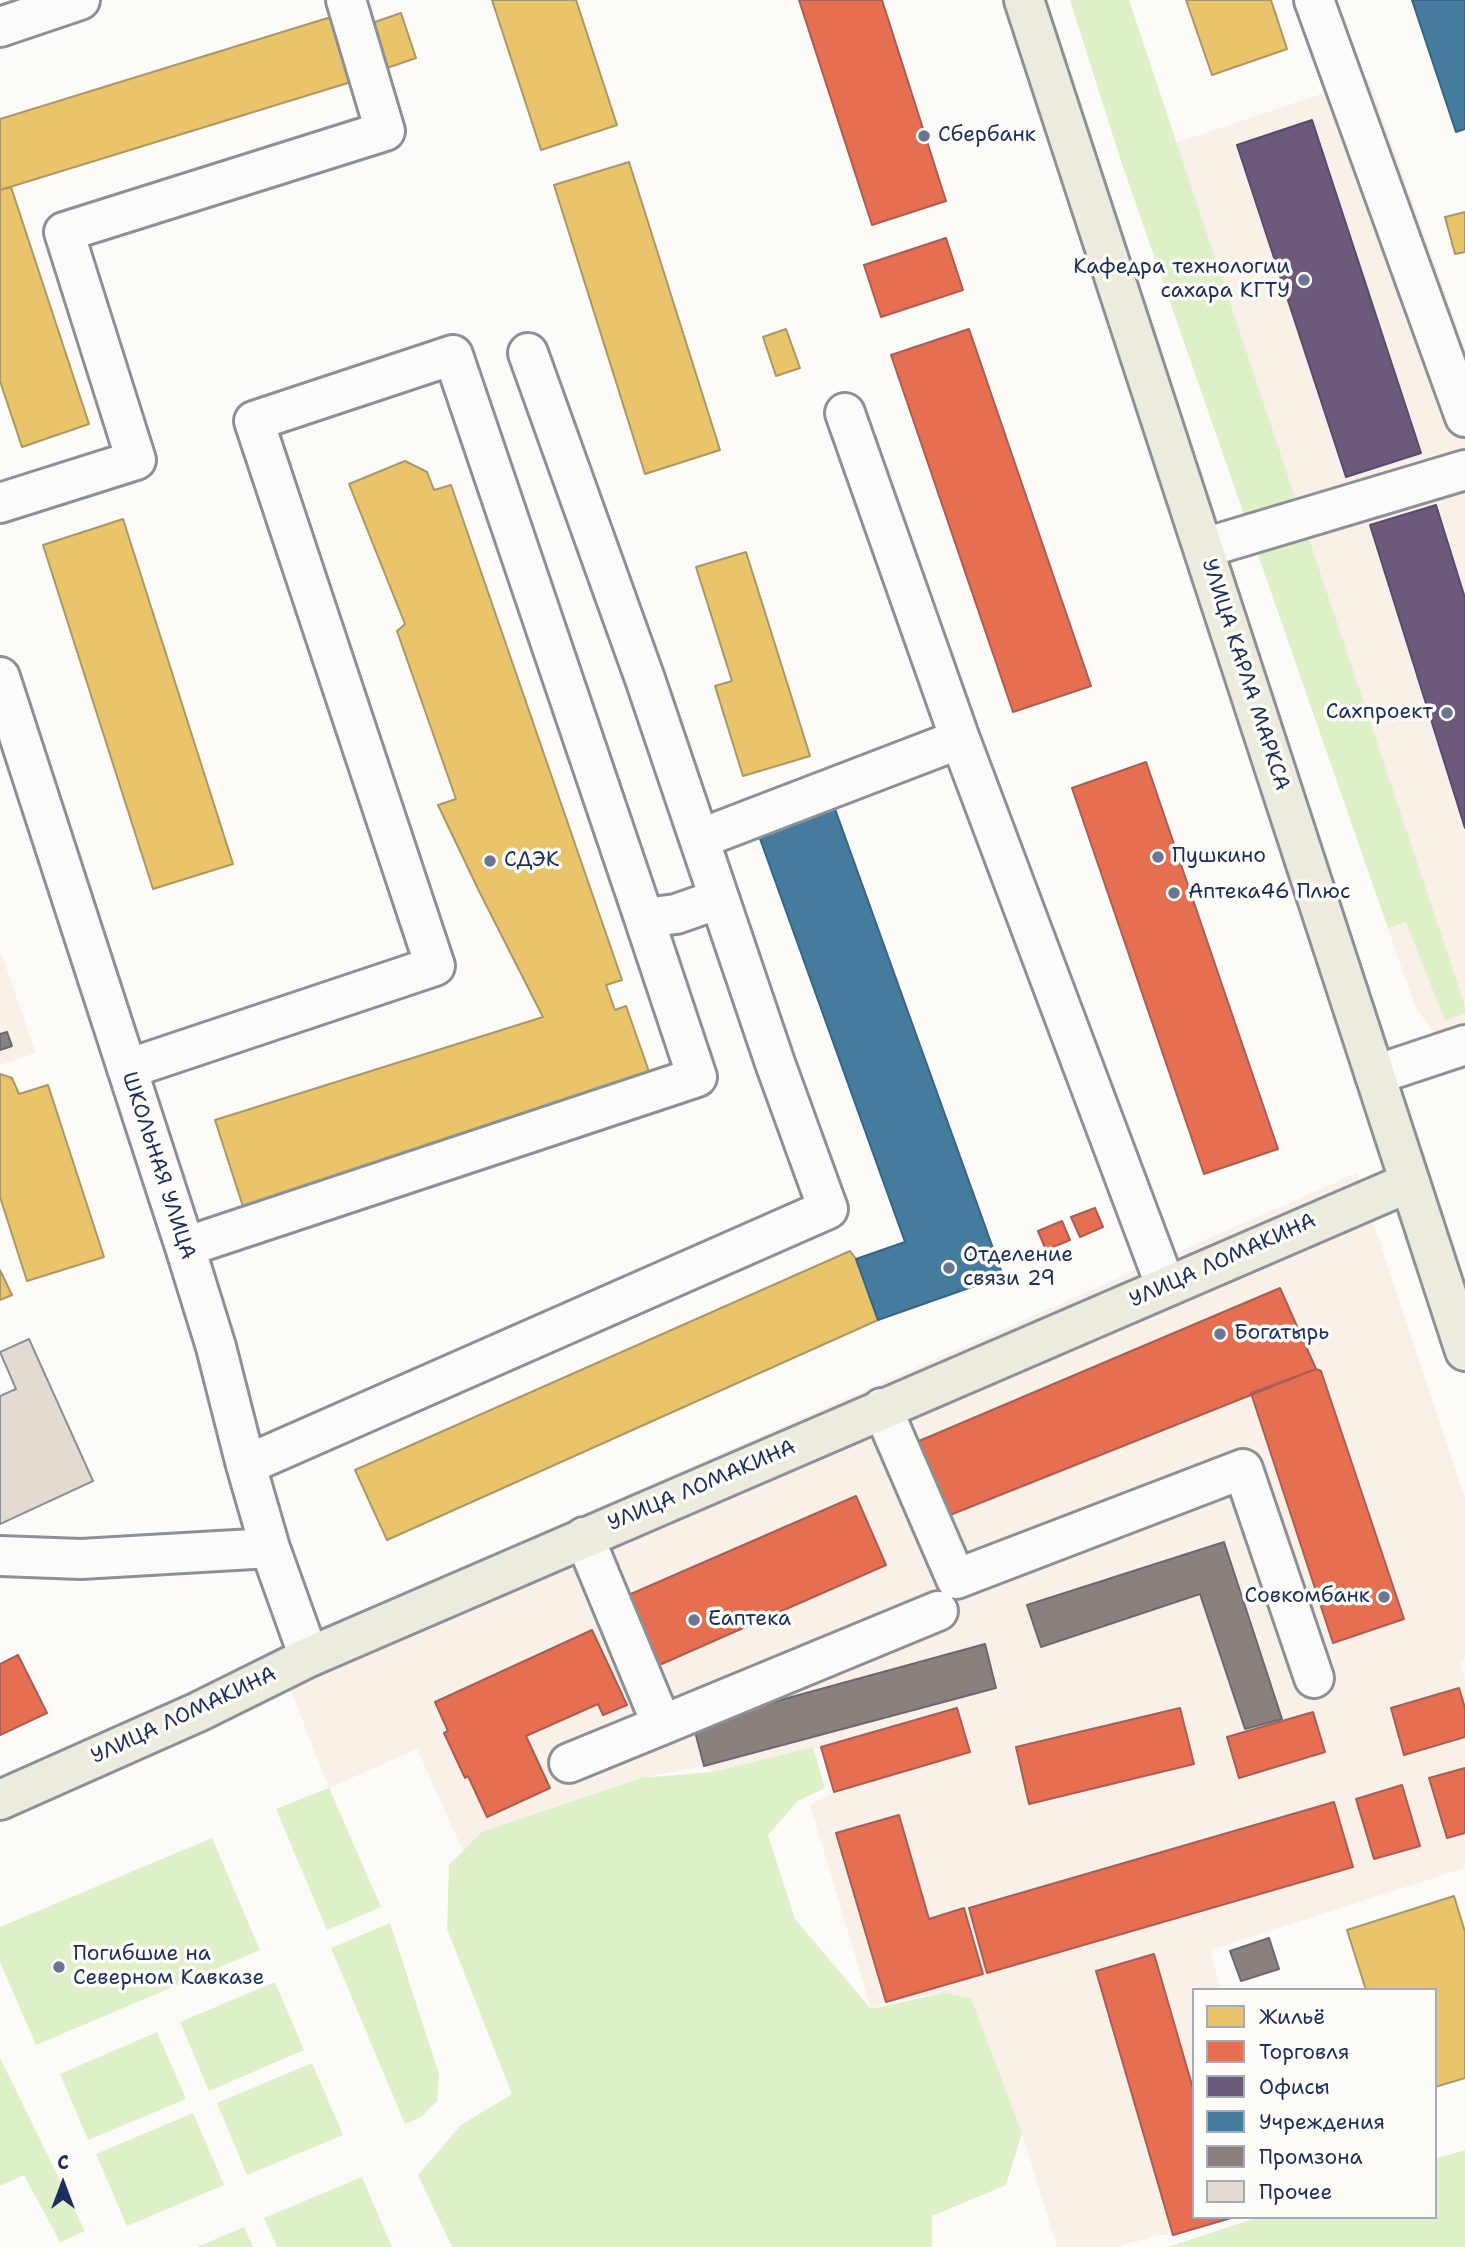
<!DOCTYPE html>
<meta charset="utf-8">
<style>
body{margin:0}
#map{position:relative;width:1465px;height:2247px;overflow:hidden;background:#fcfbf8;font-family:"Shantell Sans",sans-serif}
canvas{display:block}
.legend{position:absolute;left:1192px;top:1988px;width:245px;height:231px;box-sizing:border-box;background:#fdfcf7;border:2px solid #a3aaba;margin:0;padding:9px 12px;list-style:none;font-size:21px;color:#1b2f5e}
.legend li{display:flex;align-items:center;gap:14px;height:35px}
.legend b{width:35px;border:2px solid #a3aaba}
.north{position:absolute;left:28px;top:2149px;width:70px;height:70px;-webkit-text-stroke:5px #fdfcf7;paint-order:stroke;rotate:0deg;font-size:19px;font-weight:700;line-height:28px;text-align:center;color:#1b2f5e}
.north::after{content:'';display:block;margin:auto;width:24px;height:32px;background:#1b2f5e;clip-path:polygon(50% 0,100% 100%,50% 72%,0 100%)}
</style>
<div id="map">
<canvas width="1465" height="2247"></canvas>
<ul class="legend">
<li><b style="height:19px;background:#e9c46a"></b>Жильё</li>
<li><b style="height:19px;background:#e76f51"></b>Торговля</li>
<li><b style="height:19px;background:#6d597a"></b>Офисы</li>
<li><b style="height:19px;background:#457b9d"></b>Учреждения</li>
<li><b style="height:19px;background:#8a817c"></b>Промзона</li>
<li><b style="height:19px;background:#e3dad2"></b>Прочее</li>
</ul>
<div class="north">С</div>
</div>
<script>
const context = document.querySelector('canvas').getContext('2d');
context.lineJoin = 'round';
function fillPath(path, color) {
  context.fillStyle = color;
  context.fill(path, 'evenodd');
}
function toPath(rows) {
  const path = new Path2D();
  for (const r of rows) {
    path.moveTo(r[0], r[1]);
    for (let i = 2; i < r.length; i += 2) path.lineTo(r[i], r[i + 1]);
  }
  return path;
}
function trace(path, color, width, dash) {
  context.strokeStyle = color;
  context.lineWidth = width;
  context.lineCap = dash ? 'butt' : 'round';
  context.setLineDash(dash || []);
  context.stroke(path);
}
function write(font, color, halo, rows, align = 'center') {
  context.font = font + ' "Shantell Sans",sans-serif';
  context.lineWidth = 7;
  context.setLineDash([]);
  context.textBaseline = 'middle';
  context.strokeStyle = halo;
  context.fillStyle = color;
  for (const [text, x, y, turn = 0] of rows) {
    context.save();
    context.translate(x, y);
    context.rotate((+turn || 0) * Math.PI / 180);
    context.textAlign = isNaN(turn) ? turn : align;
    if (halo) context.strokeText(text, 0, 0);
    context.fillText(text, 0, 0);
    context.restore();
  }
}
fillPath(toPath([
 [1369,78,1465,348,1465,1070,1459,1072,1415,1006,1121,161],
 [0,950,36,1053,0,1065],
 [1357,1173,1465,1498,1465,1660,1460,1662,1465,1679,1465,1868,1210,1950,1221,1990,1194,1990,1194,2217,1233,2217,1173,2235,1158,2235,1119,2247,1057,2247,1022,2133,971,1998,944,1993,886,2002,871,2009,810,1805,834,1792,821,1748,813,1747,712,1772,704,1766,641,1778,483,1832,463,1851,417,1749,329,1788,275,1650]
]), '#f9f1e8');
fillPath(toPath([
 [1070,0,1129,0,1465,1006,1465,1013,1445,1021,1406,922,1388,928,1121,161],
 [813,1747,825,1788,798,1801,768,1835,795,1919,871,2009,944,1993,971,1998,1022,2133,1006,2185,932,2216,932,2247,452,2247,418,2175,461,2125,512,2094,447,1929,449,1865,482,1832,641,1778,712,1772],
 [329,1788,381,1907,327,1930,276,1809],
 [212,1838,260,1950,36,2045,0,1962,0,1927],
 [390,1923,439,2074,437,2101,421,2117,405,2124,331,1948],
 [275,1982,304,2050,209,2091,180,2022],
 [157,2032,186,2099,88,2140,60,2074],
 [0,2058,85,2231,60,2242,24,2175,0,2186],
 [312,2063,343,2135,247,2175,217,2103],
 [193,2113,224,2185,127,2226,96,2154],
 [1465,2150,1465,2247,1168,2247,1259,2217,1435,2217,1435,2159],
 [362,2177,392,2247,277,2247,264,2218],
 [244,2227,253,2247,197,2247]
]), '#ddf0c8');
const homes = toPath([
 [492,0,576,0,617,125,541,150,492,0],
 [1186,0,1271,0,1287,49,1212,75,1186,0],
 [401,13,416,58,387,68,372,23,401,13],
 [331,17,351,82,0,190,0,119,331,17],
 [629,162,720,450,645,474,554,185,629,162],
 [11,187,89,424,22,447,0,381,0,190,11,187],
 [1465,212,1465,252,1455,254,1445,217,1465,212],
 [786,329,800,368,776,376,763,337,786,329],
 [405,461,427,472,434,490,451,485,622,980,606,985,615,1010,626,1006,653,1083,249,1225,215,1120,543,1017,479,891,438,805,456,799,397,631,405,624,349,484,405,461],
 [123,519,233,864,153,889,43,545,123,519],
 [746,552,810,756,743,776,715,686,732,681,696,567,746,552],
 [0,1074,12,1078,19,1094,48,1085,104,1257,27,1281,0,1197,0,1074],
 [850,1251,856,1259,878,1320,387,1540,355,1470,850,1251],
 [0,1270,12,1295,0,1300,0,1270],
 [1454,1896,1465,1932,1465,2078,1435,2087,1435,1990,1366,1990,1347,1930,1454,1896]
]);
fillPath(homes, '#e9c46a');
trace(homes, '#ab9766', 2);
const shops = toPath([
 [799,0,882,0,946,201,872,225,799,0],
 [946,238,963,290,881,317,864,265,946,238],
 [969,329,1091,686,1013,712,891,355,969,329],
 [1146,762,1278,1149,1204,1174,1072,788,1146,762],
 [1095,1208,1103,1227,1080,1237,1071,1217,1095,1208],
 [1062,1221,1070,1240,1046,1250,1038,1231,1062,1221],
 [1280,1288,1316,1369,950,1515,919,1441,1280,1288],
 [1316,1369,1321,1371,1404,1619,1333,1643,1251,1393,1316,1369],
 [856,1496,886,1565,648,1670,617,1600,856,1496],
 [592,1630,627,1705,603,1715,598,1704,526,1736,550,1788,487,1817,468,1776,465,1778,444,1733,448,1731,435,1702,592,1630],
 [18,1655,47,1713,0,1735,0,1664,18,1655],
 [1459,1688,1465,1708,1465,1737,1404,1755,1391,1708,1459,1688],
 [957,1708,970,1752,834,1792,821,1747,957,1708],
 [1180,1708,1194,1764,1029,1804,1016,1747,1180,1708],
 [1313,1712,1325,1752,1239,1778,1227,1737,1313,1712],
 [1465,1768,1465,1833,1447,1838,1429,1778,1465,1768],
 [1402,1785,1420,1846,1374,1859,1356,1799,1402,1785],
 [1334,1802,1353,1867,987,1973,969,1908,1334,1802],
 [899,1815,929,1919,964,1908,983,1974,886,2002,836,1833,899,1815],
 [1154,1954,1194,2092,1194,2217,1231,2218,1173,2235,1096,1971,1154,1954]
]);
fillPath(shops, '#e76f51');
trace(shops, '#aa5c55', 2);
const offices = toPath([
 [1312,120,1421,453,1346,477,1237,145,1312,120],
 [1436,505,1465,598,1465,828,1370,525,1436,505]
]);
fillPath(offices, '#6d597a');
trace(offices, '#544c72', 2);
const public = toPath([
 [1412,0,1465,0,1465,129,1456,132,1412,0],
 [835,809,1003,1276,878,1320,856,1259,905,1242,759,836,835,809]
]);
fillPath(public, '#457b9d');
trace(public, '#38648a', 2);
const industry = toPath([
 [7,1032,12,1046,0,1050,0,1034,7,1032],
 [1224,1542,1282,1719,1245,1729,1200,1594,1041,1647,1027,1605,1224,1542],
 [985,1644,996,1688,704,1766,693,1724,985,1644],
 [1269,1938,1279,1969,1241,1981,1230,1951,1269,1938]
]);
fillPath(industry, '#8a817c');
trace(industry, '#696873', 2);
const building = toPath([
 [29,1339,93,1481,0,1524,0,1396,16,1389,0,1352,29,1339]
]);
fillPath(building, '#e3dad2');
trace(building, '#8c9097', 2);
const minor = toPath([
 [1314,0,1465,417],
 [0,27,80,0],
 [0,503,136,460,64,232,385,131,346,0],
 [1204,548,1465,470],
 [0,677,185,1247,216,1347,246,1465,270,1548,309,1657],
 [960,739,1166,1287],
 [699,839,960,739,845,413],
 [127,1069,435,966,254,421,453,355,644,918],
 [1375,1075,1465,1045],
 [185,1247,697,1077,644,918,676,914,719,899],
 [882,1408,956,1579,1243,1469,1314,1678],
 [246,1465,828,1209,775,1063,645,679,528,353],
 [584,1537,662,1725,938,1611],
 [0,1556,81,1559,270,1548],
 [569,1763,662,1725]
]);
const major = toPath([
 [1024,0,1465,1351],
 [0,1800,198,1712,309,1657,1410,1182]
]);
trace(minor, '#8c9097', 44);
trace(major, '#8c9097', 44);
trace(minor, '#fbfbf9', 38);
trace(major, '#edeade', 38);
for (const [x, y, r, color] of [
 [924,136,7,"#6a7694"],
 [1304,280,7,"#6a7694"],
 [1447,713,7,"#6a7694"],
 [1158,857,7,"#6a7694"],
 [490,861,7,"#6a7694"],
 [1174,893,7,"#6a7694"],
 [949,1268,7,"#6a7694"],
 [1220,1334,7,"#6a7694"],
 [1384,1597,7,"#6a7694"],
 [694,1620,7,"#6a7694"],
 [59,1967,7,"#6a7694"]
]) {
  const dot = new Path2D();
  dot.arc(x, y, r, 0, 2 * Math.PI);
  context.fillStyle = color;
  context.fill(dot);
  trace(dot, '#fdfcf7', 2.5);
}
write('21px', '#1b2f5e', '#fdfcf7', [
 ["Сбербанк",938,136],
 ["Кафедра технологии",1290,268,"right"],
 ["сахара КГТУ",1290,292,"right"],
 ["Сахпроект",1433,713,"right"],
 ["Пушкино",1172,857],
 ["СДЭК",504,861],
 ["Аптека46 Плюс",1188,893],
 ["Отделение",963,1256],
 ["связи 29",963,1280],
 ["Богатырь",1234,1334],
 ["Совкомбанк",1370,1597,"right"],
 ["Еаптека",708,1620],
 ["Погибшие на",73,1955],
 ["Северном Кавказе",73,1979]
], 'left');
write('21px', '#1b2f5e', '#fdfcf7', [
 ["УЛИЦА КАРЛА МАРКСА",1245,675,72],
 ["ШКОЛЬНАЯ УЛИЦА",158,1166,72],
 ["УЛИЦА ЛОМАКИНА",1223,1261,-24],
 ["УЛИЦА ЛОМАКИНА",702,1486,-23],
 ["УЛИЦА ЛОМАКИНА",184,1716,-25]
]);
</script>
